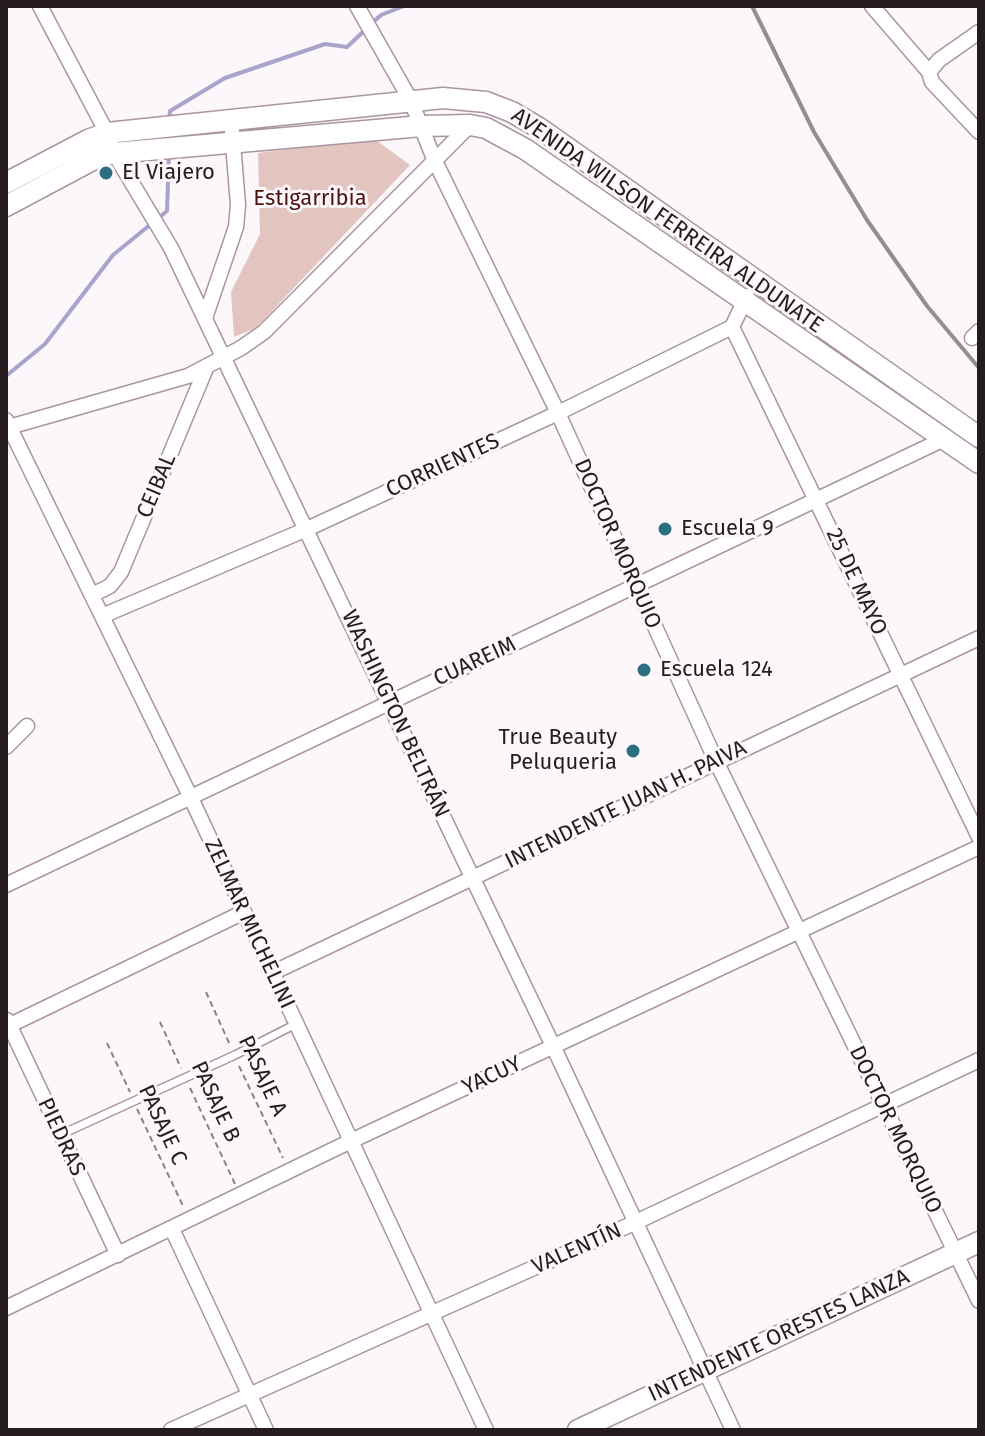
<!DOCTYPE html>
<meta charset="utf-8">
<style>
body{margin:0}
#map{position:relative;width:985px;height:1436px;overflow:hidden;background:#fcf7fa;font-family:"Fira Sans",sans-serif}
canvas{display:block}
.frame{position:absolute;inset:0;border:8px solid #241c21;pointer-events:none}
</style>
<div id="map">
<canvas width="985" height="1436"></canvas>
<div class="frame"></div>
</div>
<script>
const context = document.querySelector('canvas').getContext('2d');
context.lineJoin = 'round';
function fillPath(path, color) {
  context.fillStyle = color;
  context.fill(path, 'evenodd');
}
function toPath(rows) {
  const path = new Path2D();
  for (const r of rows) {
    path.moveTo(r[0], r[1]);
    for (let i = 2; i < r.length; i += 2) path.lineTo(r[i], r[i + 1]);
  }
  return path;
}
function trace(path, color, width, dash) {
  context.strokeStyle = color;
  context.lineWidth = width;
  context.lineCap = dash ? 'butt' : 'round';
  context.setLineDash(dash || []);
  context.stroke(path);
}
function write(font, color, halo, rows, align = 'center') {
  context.font = font + ' "Fira Sans",sans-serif';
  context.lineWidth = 6;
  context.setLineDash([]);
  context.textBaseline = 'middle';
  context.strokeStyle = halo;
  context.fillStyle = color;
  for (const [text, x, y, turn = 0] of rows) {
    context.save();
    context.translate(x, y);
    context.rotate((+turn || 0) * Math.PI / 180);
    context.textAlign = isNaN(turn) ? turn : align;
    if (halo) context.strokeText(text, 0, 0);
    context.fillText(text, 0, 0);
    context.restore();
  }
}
fillPath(toPath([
 [373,138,410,165,256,328,234,337,231,292,260,234,258,153]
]), '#e3c5c0');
trace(toPath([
 [371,24,381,15,404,6],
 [169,121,170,111,225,78,325,44,347,47,365,30],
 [6,376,45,344,113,255,167,211,169,154]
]), '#a9a4cb', 4);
const lane = toPath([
 [62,1134,235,1055,296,1024]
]);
const street = toPath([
 [40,6,107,133,114,153,171,248,554,1048,733,1430],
 [357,6,411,101,434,159,558,413,716,761,979,1301],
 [872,6,929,72,932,82,979,132],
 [929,72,939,60,979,32],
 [205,318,236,227,238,205,231,118],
 [732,327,979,837],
 [972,338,979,331],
 [6,420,191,798,486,1430],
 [9,427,188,376,241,348,264,332,470,125],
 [92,595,110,586,121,572,207,366],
 [102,616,307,529,558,413,732,327,747,296],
 [6,747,27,726],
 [6,885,944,439],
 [272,973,979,638],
 [7,1020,118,1255],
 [6,1027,244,912],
 [172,1229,266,1430],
 [6,1308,351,1141,979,847],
 [171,1430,634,1223,979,1060]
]);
const secondary = toPath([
 [6,183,88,140,107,133,443,98,486,102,512,112,539,128,979,437],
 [6,206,98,157,114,153,422,126,470,125,486,128,525,149,979,463],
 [578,1430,979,1242]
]);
trace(lane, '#aa95a2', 10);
trace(street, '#aa95a2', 17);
trace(secondary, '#aa95a2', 23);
trace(toPath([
 [206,992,230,1045],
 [160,1022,181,1068],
 [107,1043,130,1092],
 [239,1066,283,1158],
 [190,1088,235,1184],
 [137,1109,184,1208]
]), '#898286', 2, [6, 4]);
trace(lane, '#fff', 7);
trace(street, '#fff', 14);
trace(secondary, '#fff', 20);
trace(toPath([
 [752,6,814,132,867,220,927,306,979,368]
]), '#948d91', 4);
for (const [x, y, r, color] of [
 [106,173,8,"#2c6f81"],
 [665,529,8,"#2c6f81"],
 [644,670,8,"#2c6f81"],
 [633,751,8,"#2c6f81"]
]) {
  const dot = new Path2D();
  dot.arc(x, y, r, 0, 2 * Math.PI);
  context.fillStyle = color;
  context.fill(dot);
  trace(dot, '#fcf7fa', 3);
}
write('22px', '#241c21', '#fcf7fa', [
 ["El Viajero",122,173],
 ["Escuela 9",681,529],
 ["Escuela 124",660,670],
 ["True Beauty",617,738,"right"],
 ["Peluqueria",617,763,"right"]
], 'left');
write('22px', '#4d140f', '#fcf7fa', [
 ["Estigarribia",310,199]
]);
write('22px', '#241c21', '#fcf7fa', [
 ["AVENIDA WILSON FERREIRA ALDUNATE",667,221,35],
 ["CORRIENTES",443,466,-25],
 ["CEIBAL",157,486,-67],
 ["DOCTOR MORQUIO",617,544,66],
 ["25 DE MAYO",856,582,65],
 ["CUAREIM",475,662,-25],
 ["WASHINGTON BELTRÁN",395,714,65],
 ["INTENDENTE JUAN H. PAIVA",626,805,-26],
 ["ZELMAR MICHELINI",249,924,65],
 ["PASAJE A",262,1076,65],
 ["YACUY",492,1076,-25],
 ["PASAJE B",215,1102,65],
 ["PASAJE C",162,1125,65],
 ["DOCTOR MORQUIO",895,1130,64],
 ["PIEDRAS",61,1137,65],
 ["VALENTÍN",577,1249,-24],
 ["INTENDENTE ORESTES LANZA",779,1336,-25]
]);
</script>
